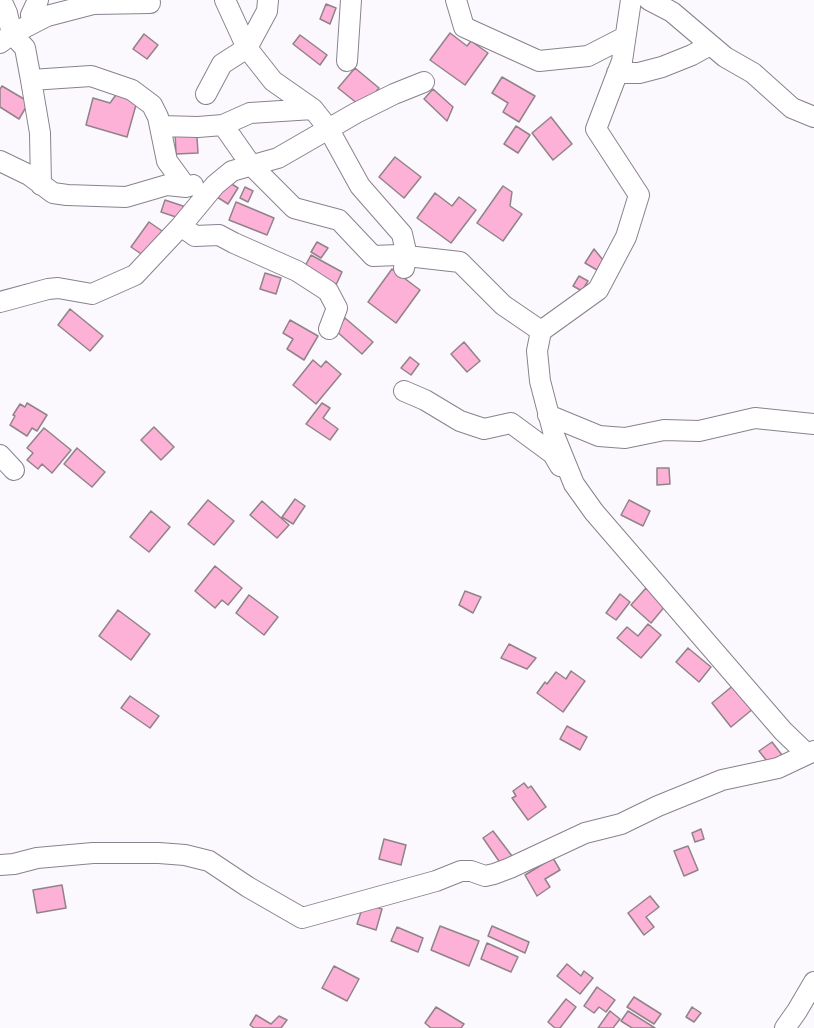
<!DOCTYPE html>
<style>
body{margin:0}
canvas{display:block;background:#fcf9fe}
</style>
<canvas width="814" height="1028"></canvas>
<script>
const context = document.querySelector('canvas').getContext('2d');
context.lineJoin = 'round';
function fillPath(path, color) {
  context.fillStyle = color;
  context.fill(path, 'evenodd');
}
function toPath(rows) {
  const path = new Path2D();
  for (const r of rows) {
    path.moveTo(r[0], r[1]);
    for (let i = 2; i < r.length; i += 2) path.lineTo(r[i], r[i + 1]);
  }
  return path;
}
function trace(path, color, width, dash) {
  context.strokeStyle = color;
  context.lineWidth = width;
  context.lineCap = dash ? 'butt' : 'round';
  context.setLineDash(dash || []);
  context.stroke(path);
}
const building = toPath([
 [326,4,336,8,330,24,320,19,326,4],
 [450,33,467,46,471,41,488,53,465,85,430,60,450,33],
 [144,34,158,45,147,59,133,49,144,34],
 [300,35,327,55,320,65,293,44,300,35],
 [355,68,379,88,363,108,338,88,355,68],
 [502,77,535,96,519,122,503,112,508,103,492,93,502,77],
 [2,86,29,102,19,119,0,107,0,89,2,86],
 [433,89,453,107,447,121,424,99,433,89],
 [118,92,136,105,127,137,86,125,93,98,110,103,118,92],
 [551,117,572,144,553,160,532,133,551,117],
 [516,126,530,135,518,153,504,144,516,126],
 [175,132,197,137,198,153,176,154,175,132],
 [395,157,421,177,404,198,379,177,395,157],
 [227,181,238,188,228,204,217,197,227,181],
 [503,186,512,192,510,206,522,214,503,241,477,223,503,186],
 [245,187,253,191,248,202,240,198,245,187],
 [435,193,452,206,459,197,476,210,451,243,417,218,435,193],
 [165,200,186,207,182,219,161,212,165,200],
 [236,202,274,218,267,235,229,220,236,202],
 [149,222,165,233,147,258,131,247,149,222],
 [317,242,328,248,321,258,311,252,317,242],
 [594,249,603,260,597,270,585,263,594,249],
 [311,255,342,272,336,285,304,268,311,255],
 [392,269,420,290,396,323,368,302,392,269],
 [265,273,281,278,276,294,260,289,265,273],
 [579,276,588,281,582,291,573,286,579,276],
 [70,309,103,336,90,351,58,325,70,309],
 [345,318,373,342,362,354,335,330,345,318],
 [290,320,318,336,304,360,287,349,293,339,283,333,290,320],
 [464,342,480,361,467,372,451,354,464,342],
 [410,357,419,364,411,375,401,368,410,357],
 [313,360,321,367,326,361,341,374,316,404,293,385,313,360],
 [27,403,47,415,37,431,32,428,27,436,10,425,15,416,13,415,20,404,25,407,27,403],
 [322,403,330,408,323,418,338,429,330,440,306,424,322,403],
 [154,427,174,447,161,460,141,440,154,427],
 [44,428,71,450,52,473,42,464,38,469,27,460,33,453,27,448,44,428],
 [77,448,105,472,92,487,64,464,77,448],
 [657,468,669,468,670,484,657,485,657,468],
 [295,499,305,506,293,524,282,517,295,499],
 [208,500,234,521,214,545,188,524,208,500],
 [629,500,650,511,643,526,621,515,629,500],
 [262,501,289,525,277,538,250,515,262,501],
 [151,511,170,527,149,552,130,537,151,511],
 [215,566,242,588,228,605,222,600,215,608,195,591,215,566],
 [646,588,666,605,651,623,631,605,646,588],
 [465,591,481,597,473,613,459,605,465,591],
 [620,594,630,602,616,620,606,613,620,594],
 [249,595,278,617,264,635,236,613,249,595],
 [118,610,150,634,131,660,99,636,118,610],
 [648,624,661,635,641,658,617,638,627,627,638,636,648,624],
 [509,644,536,658,527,669,501,658,509,644],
 [688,648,711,667,699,682,676,662,688,648],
 [571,671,585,681,563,712,537,693,545,682,547,684,556,672,566,679,571,671],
 [735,684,754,708,731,727,712,703,735,684],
 [130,696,159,716,150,728,121,708,130,696],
 [567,726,587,737,580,750,560,739,567,726],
 [772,742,782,755,770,765,759,751,772,742],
 [524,783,528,788,531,786,546,807,528,820,512,798,516,796,513,791,524,783],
 [701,829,704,839,695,842,692,833,701,829],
 [493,831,512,856,501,864,483,838,493,831],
 [384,839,406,845,401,865,379,859,384,839],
 [688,846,698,870,684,876,674,851,688,846],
 [553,858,560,870,545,879,550,887,537,896,525,875,553,858],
 [62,885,66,908,37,913,33,890,62,885],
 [650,896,659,907,646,917,654,927,644,935,628,913,650,896],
 [364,903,382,909,376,930,357,924,364,903],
 [440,926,479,941,469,966,431,950,440,926],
 [492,926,529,942,525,953,488,936,492,926],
 [397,927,423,938,418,952,391,941,397,927],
 [487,943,518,957,511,972,481,959,487,943],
 [567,964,581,976,584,971,593,978,580,994,557,976,567,964],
 [334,966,359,979,347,1001,322,988,334,966],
 [597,987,615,1000,606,1012,599,1007,594,1013,584,1006,597,987],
 [634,997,661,1014,654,1024,627,1007,634,997],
 [566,999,576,1007,560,1028,555,1028,548,1022,566,999],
 [436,1007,464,1024,461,1028,431,1028,425,1023,436,1007],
 [692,1007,701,1013,694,1022,686,1017,692,1007],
 [610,1011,620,1019,613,1028,598,1028,610,1011],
 [628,1011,655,1028,632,1028,621,1021,628,1011],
 [256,1015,271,1024,279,1016,287,1020,281,1028,254,1028,250,1025,256,1015]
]);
fillPath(building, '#fdb1d6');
trace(building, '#918389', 1.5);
const minor = toPath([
 [1,0,7,13,12,34,25,48,31,80,91,76,132,90,152,105,158,117,167,161,186,187],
 [225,0,247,48,273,81,313,109,328,128,360,186,402,234,407,256,404,268],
 [456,0,464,27,539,61,588,56,625,37],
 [649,0,672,12,725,57,753,73,792,108,814,117],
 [31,15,38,0],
 [0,43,12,34,47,16,93,4,150,3],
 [347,61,351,0],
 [617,73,639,73,662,67,692,55,710,45],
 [31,80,40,133,41,185],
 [206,94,222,64,247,48,267,11,268,0],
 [223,125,250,113,313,109],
 [160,126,198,127,223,125,251,165,294,208,339,220,373,256,398,255,460,262,503,305,541,331,598,290,626,237,639,195,596,129,622,61,631,0],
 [0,161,29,175,53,193,67,195,126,197,167,185,186,187,193,185],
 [181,226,195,236,219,235,234,243,297,271,328,291,337,308,329,329],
 [0,302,48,289,58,288,92,294,135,275,181,226,215,185,232,171,278,158,356,113,394,94,424,82],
 [541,331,537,351,540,381,554,435,574,484,594,512,783,731,807,754],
 [404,391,425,400,460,421,484,429,511,423,553,454,560,466],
 [548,415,599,436,625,438,664,430,699,431,755,418,814,424],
 [0,455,14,470],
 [0,865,14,864,37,858,93,853,159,853,185,855,209,861,248,887,302,918,436,881,461,871,471,871,485,876,494,874,510,868,585,833,621,824,658,806,722,780,778,768,814,751],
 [785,1028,797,1011,814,982]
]);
trace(minor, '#89828e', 22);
trace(minor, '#fff', 20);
</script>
